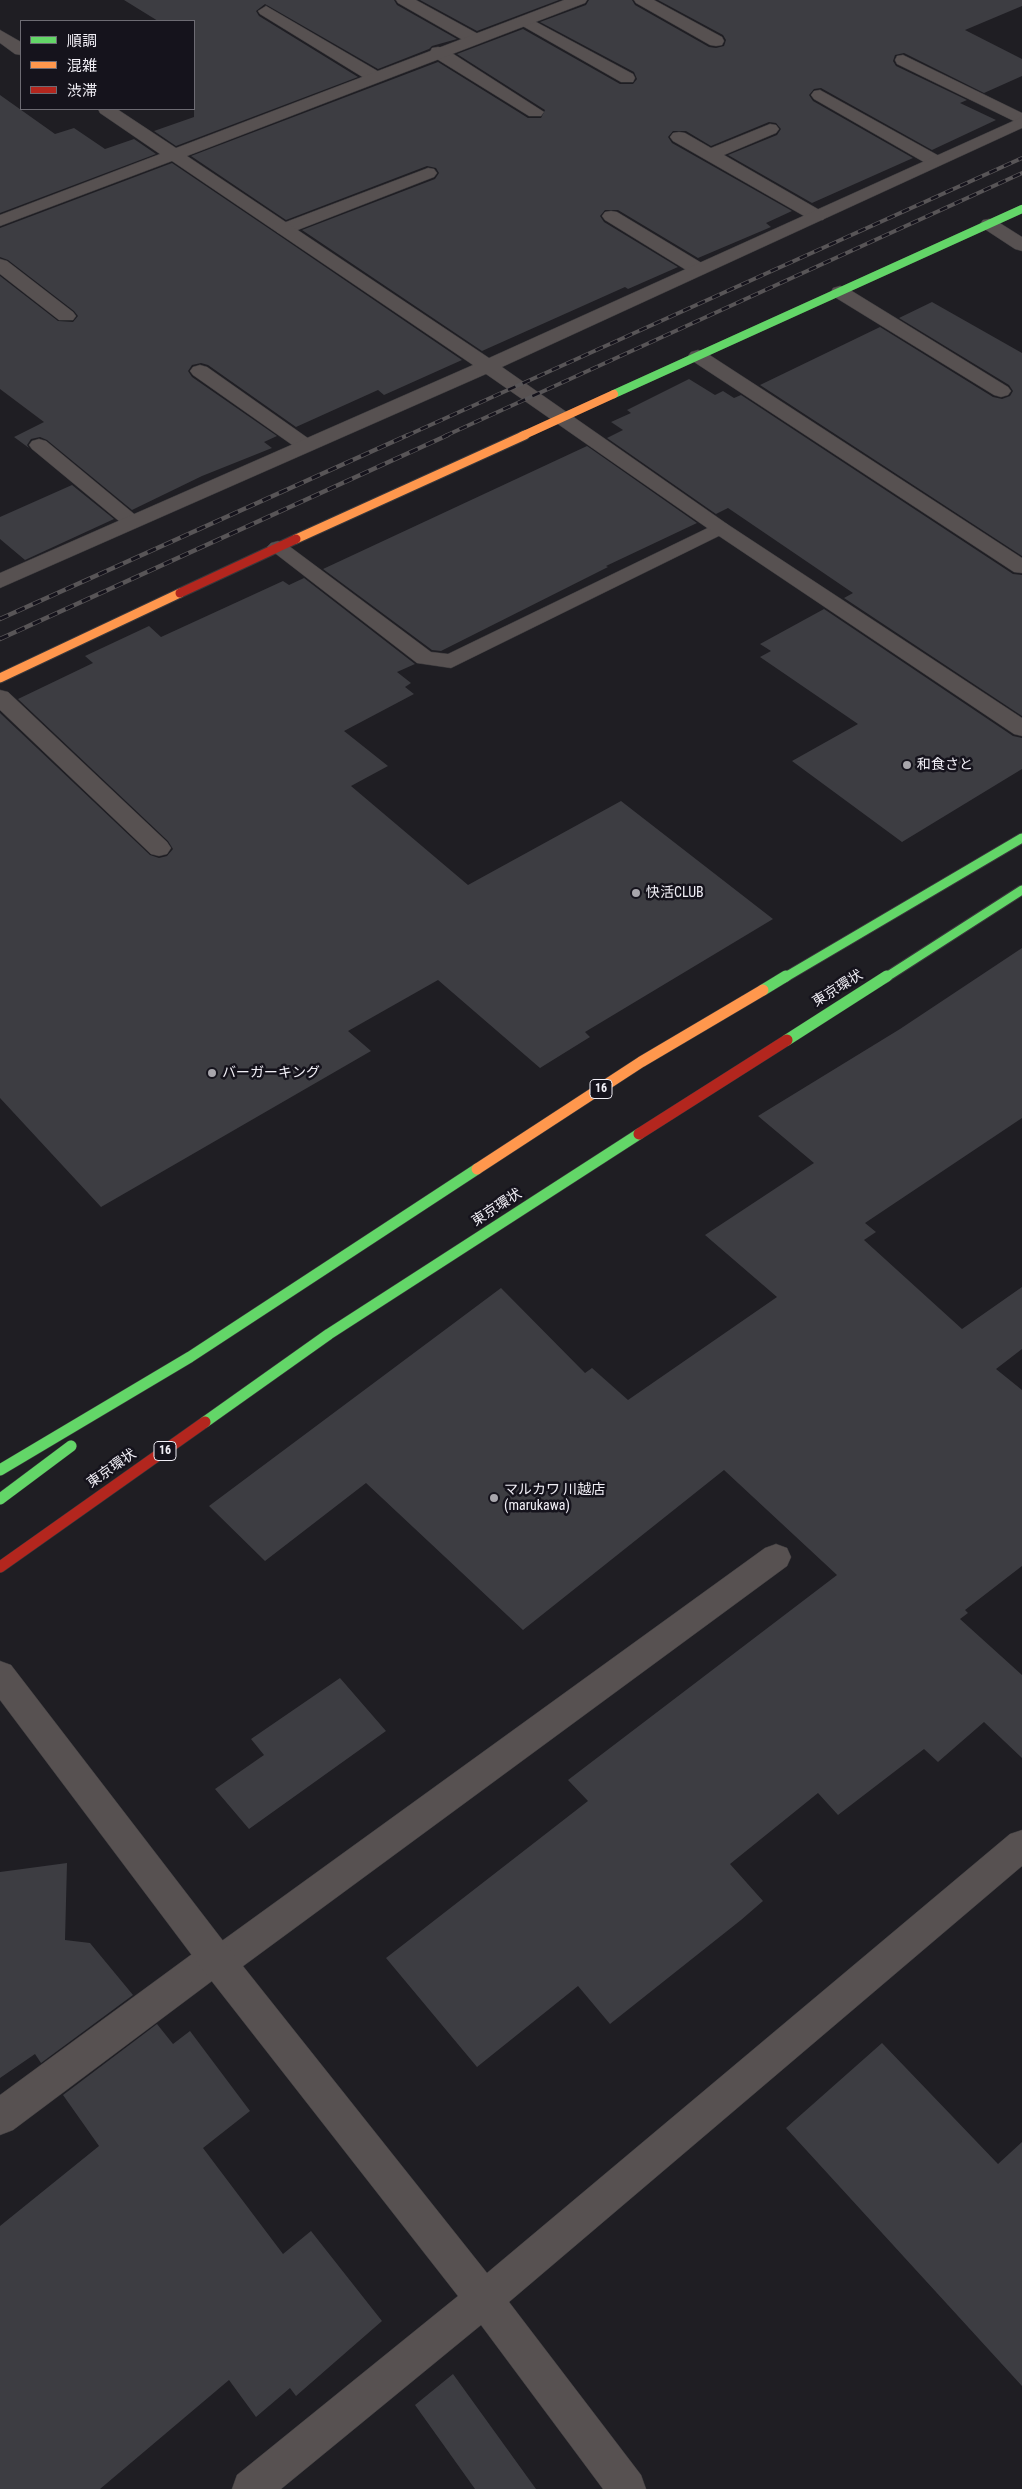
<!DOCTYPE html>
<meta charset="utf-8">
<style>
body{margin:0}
#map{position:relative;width:1022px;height:2489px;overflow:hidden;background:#1f1e23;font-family:"Roboto Condensed","Noto Sans JP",sans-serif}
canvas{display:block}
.legend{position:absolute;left:20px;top:20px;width:175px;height:90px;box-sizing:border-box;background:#15131c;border:1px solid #6d6b73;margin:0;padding:6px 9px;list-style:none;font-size:15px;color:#f1eff6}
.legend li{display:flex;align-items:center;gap:10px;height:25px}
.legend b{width:25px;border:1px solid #6d6b73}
</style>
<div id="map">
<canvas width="1022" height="2489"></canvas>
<ul class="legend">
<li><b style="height:6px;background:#63d668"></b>順調</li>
<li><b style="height:6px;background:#ff974d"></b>混雑</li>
<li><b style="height:6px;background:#b3261e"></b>渋滞</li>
</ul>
</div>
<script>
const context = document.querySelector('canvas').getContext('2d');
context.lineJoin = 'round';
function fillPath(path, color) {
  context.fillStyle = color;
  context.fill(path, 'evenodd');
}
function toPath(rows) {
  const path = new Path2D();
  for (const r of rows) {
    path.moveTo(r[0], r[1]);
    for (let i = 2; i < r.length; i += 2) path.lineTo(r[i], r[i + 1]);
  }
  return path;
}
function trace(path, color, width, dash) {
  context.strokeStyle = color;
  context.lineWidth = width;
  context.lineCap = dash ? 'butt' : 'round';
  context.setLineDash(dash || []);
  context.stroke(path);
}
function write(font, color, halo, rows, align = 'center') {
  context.font = font + ' "Roboto Condensed","Noto Sans JP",sans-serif';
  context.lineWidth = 5;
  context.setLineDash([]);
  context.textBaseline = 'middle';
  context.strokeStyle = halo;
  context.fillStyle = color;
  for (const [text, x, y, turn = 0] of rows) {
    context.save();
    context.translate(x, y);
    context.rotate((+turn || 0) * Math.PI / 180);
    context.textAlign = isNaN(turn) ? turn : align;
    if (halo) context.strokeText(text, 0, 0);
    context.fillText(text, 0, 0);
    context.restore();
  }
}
fillPath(toPath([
 [124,0,394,0,397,5,457,39,432,46,429,49,378,69,265,4,256,11,259,16,358,77,176,146,154,131,194,117,194,21,158,21],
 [420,0,559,0,477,31],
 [589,0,632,0,635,5,709,47,716,48,724,46,726,40,723,35,658,0,1022,0,1022,6,965,30,1022,59,1022,76,984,93,904,53,895,55,893,61,896,66,967,100,960,103,996,120,932,150,821,88,814,89,809,95,813,101,913,158,812,203,728,155,777,135,781,129,776,123,769,122,711,146,686,131,673,131,668,137,672,143,792,211,766,223,771,227,698,258,618,210,605,210,600,216,604,222,678,267,628,289,625,287,482,351,302,230,435,179,439,173,436,168,427,166,286,220,191,156,438,62,528,118,541,118,545,110,457,54,523,29,620,84,633,84,637,79,634,72,540,22,586,5],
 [0,95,55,134,74,128,105,149,134,139,156,154,0,213],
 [172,163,277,234,462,360,384,395,378,390,296,427,208,365,201,363,192,365,188,371,192,377,277,436,264,442,272,448,202,476,132,510,47,440,40,437,31,439,27,445,29,448,14,437,44,422,0,389,0,276,58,321,73,322,78,316,74,311,8,260,0,257,0,228],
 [932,302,1022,353,1022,556,760,385,880,327,993,397,1002,399,1010,396,1013,391,1009,385,899,318],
 [689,379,715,395,723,391,734,398,741,395,1013,574,1022,575,1022,716,844,598,853,593,728,508,716,514,607,438,623,430,611,422,631,413,627,410],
 [587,446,697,523,606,566,608,567,441,651,432,650,323,569],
 [72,485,114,519,25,560,0,539,0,517],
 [304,578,415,664,397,672,411,683,405,687,414,694,344,731,388,766,351,786,468,885,621,801,773,919,585,1032,590,1037,540,1068,438,980,348,1031,371,1051,101,1207,0,1098,0,713,150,855,159,858,167,856,173,849,168,841,18,699,93,663,85,656,149,626,161,637,283,581,289,585],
 [824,609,1013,736,1022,738,1022,769,902,842,792,761,858,724,760,657,771,651,760,644],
 [1022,948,1022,1118,865,1223,876,1232,864,1240,962,1329,1022,1287,1022,1349,996,1369,1022,1390,1022,1566,965,1610,968,1613,960,1619,1022,1675,1022,1758,984,1722,938,1762,924,1749,838,1815,818,1793,730,1864,763,1901,741,1920,610,2024,578,1986,477,2067,386,1958,588,1801,568,1780,837,1575,724,1470,523,1630,366,1483,265,1561,209,1506,501,1288,585,1373,592,1368,628,1400,777,1297,705,1235,814,1163,758,1116,900,1029],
 [340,1678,386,1731,249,1829,215,1789,264,1755,251,1739],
 [67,1863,65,1940,90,1943,133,1995,41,2063,35,2054,0,2078,0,1872],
 [157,2024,173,2044,190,2031,250,2111,203,2148,283,2254,311,2231,382,2321,296,2396,290,2388,256,2417,229,2380,100,2489,0,2489,0,2226,99,2146,63,2095],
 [882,2043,998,2164,1022,2142,1022,2386,786,2128],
 [453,2374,536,2489,475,2489,415,2405]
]), '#3d3d42');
const lane = toPath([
 [396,0,416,0,480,35,482,39,480,43,474,44,468,43,398,3,396,0],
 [634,0,654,0,722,37,724,41,722,45,716,46,710,45,636,3,634,0],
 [266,6,381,73,383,77,381,81,369,81,260,14,258,11,266,6],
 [525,16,633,74,635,78,633,82,621,82,519,24,517,21,519,18,525,16],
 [438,47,444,48,544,112,541,116,529,116,432,56,430,52,432,48,438,47],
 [903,55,1022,113,1022,125,897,64,895,60,897,56,903,55],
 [820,90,941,157,944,161,941,165,929,165,814,99,811,95,814,91,820,90],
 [770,124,776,125,779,129,776,133,724,155,823,212,826,216,823,220,811,220,673,141,670,137,673,133,679,132,685,133,711,148,770,124],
 [428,168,434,169,437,173,434,177,290,233,278,233,275,229,278,225,428,168],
 [611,211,617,212,705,265,707,269,705,273,698,275,691,273,605,220,602,216,605,212,611,211],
 [989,219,995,220,1022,237,1022,251,1015,249,983,228,980,224,983,220,989,219],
 [0,259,7,261,73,312,76,316,73,320,59,320,0,274,0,259],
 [840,286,847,288,1008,387,1011,391,1008,395,1001,397,994,395,833,296,831,292,833,288,840,286],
 [698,350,705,352,1022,558,1022,573,1014,572,691,360,688,356,691,352,698,350],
 [200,365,207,367,312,441,315,445,312,449,305,451,298,449,193,375,190,371,193,367,200,365],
 [39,439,46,441,139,518,142,522,139,526,132,528,125,526,32,449,29,445,32,441,39,439],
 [720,522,727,524,730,528,727,532,451,668,417,663,267,547,271,543,278,541,285,543,431,652,448,654,720,522],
 [0,690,8,692,167,842,171,848,167,854,159,856,151,854,0,710,0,690],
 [776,1544,787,1548,791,1557,787,1566,231,1975,219,1979,216,1978,13,2130,0,2135,0,2095,203,1946,215,1942,219,1943,765,1548,776,1544]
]);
const street = toPath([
 [564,0,587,0,585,3,187,156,489,358,1022,117,1022,128,502,367,727,524,1022,718,1022,736,1014,734,713,532,486,374,0,588,0,573,473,365,172,161,0,226,0,215,160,154,100,113,98,109,117,109,176,148,564,0],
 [0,30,21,42,21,55,15,54,0,43,0,30],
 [0,1661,11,1665,227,1946,487,2273,1010,1834,1022,1830,1022,1866,509,2302,641,2475,646,2489,603,2489,481,2325,281,2489,232,2489,237,2475,458,2296,203,1970,0,1700,0,1661]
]);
const fastFar2 = toPath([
 [614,394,1022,209]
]);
const fastFar1 = toPath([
 [784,978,1022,838],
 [885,978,1022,890]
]);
const fast = toPath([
 [763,990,786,976],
 [787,1040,887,976],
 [205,1422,329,1334,639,1134],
 [0,1470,190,1357,477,1169],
 [0,1499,71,1446]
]);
const slowFar2 = toPath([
 [522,436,614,394]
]);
const slowFar1 = toPath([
 [296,539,525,435],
 [0,678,180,593]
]);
const slow = toPath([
 [477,1169,641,1062,763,990]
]);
const jamFar1 = toPath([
 [180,593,296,539]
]);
const jam = toPath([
 [639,1134,787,1040],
 [0,1567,205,1422]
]);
trace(lane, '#39383b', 1);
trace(street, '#39383b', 1);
trace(fastFar2, '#39383b', 8);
trace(fastFar1, '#39383b', 11);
trace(fast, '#39383b', 12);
trace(slowFar2, '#39383b', 8);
trace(slowFar1, '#39383b', 11);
trace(slow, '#39383b', 12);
trace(jamFar1, '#39383b', 11);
trace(jam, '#39383b', 12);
fillPath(lane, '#575151');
fillPath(street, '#575151');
trace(fastFar2, '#63d668', 8);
trace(fastFar1, '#63d668', 9);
trace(fast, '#63d668', 11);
trace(slowFar2, '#ff974d', 8);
trace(slowFar1, '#ff974d', 9);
trace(slow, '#ff974d', 11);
trace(jamFar1, '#b3261e', 9);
trace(jam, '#b3261e', 11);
const railFar1 = toPath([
 [406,436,1022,158],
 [445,436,1022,173]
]);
const rail = toPath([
 [0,619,408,435],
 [0,639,448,435]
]);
trace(railFar1, '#585557', 4);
trace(rail, '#585557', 4.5);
trace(railFar1, '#15131c', 2.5, [8]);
trace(rail, '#15131c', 3, [9]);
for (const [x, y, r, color] of [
 [907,765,5,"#a8a6ac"],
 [636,893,5,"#a8a6ac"],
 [212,1073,5,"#a8a6ac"],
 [494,1498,5,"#a8a6ac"]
]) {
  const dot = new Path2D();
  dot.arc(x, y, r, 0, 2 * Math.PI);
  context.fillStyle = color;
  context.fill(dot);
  trace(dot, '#15131c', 2);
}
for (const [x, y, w] of [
 [601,1089,22],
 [165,1451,22]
]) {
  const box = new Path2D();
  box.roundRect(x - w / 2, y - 9.5, w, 19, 4);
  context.fillStyle = '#15131c';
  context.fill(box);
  trace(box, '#f1eff6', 1);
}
write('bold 12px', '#f1eff6', null, [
 ["16",601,1089],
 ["16",165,1451]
]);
write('14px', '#f1eff6', '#15131c', [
 ["和食さと",917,765],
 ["快活CLUB",646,893],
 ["バーガーキング",222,1073],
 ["マルカワ 川越店",504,1490],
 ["(marukawa)",504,1506]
], 'left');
write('14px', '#f1eff6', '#15131c', [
 ["東京環状",838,989,-32],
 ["東京環状",497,1208,-33],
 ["東京環状",112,1469,-35]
]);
</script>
